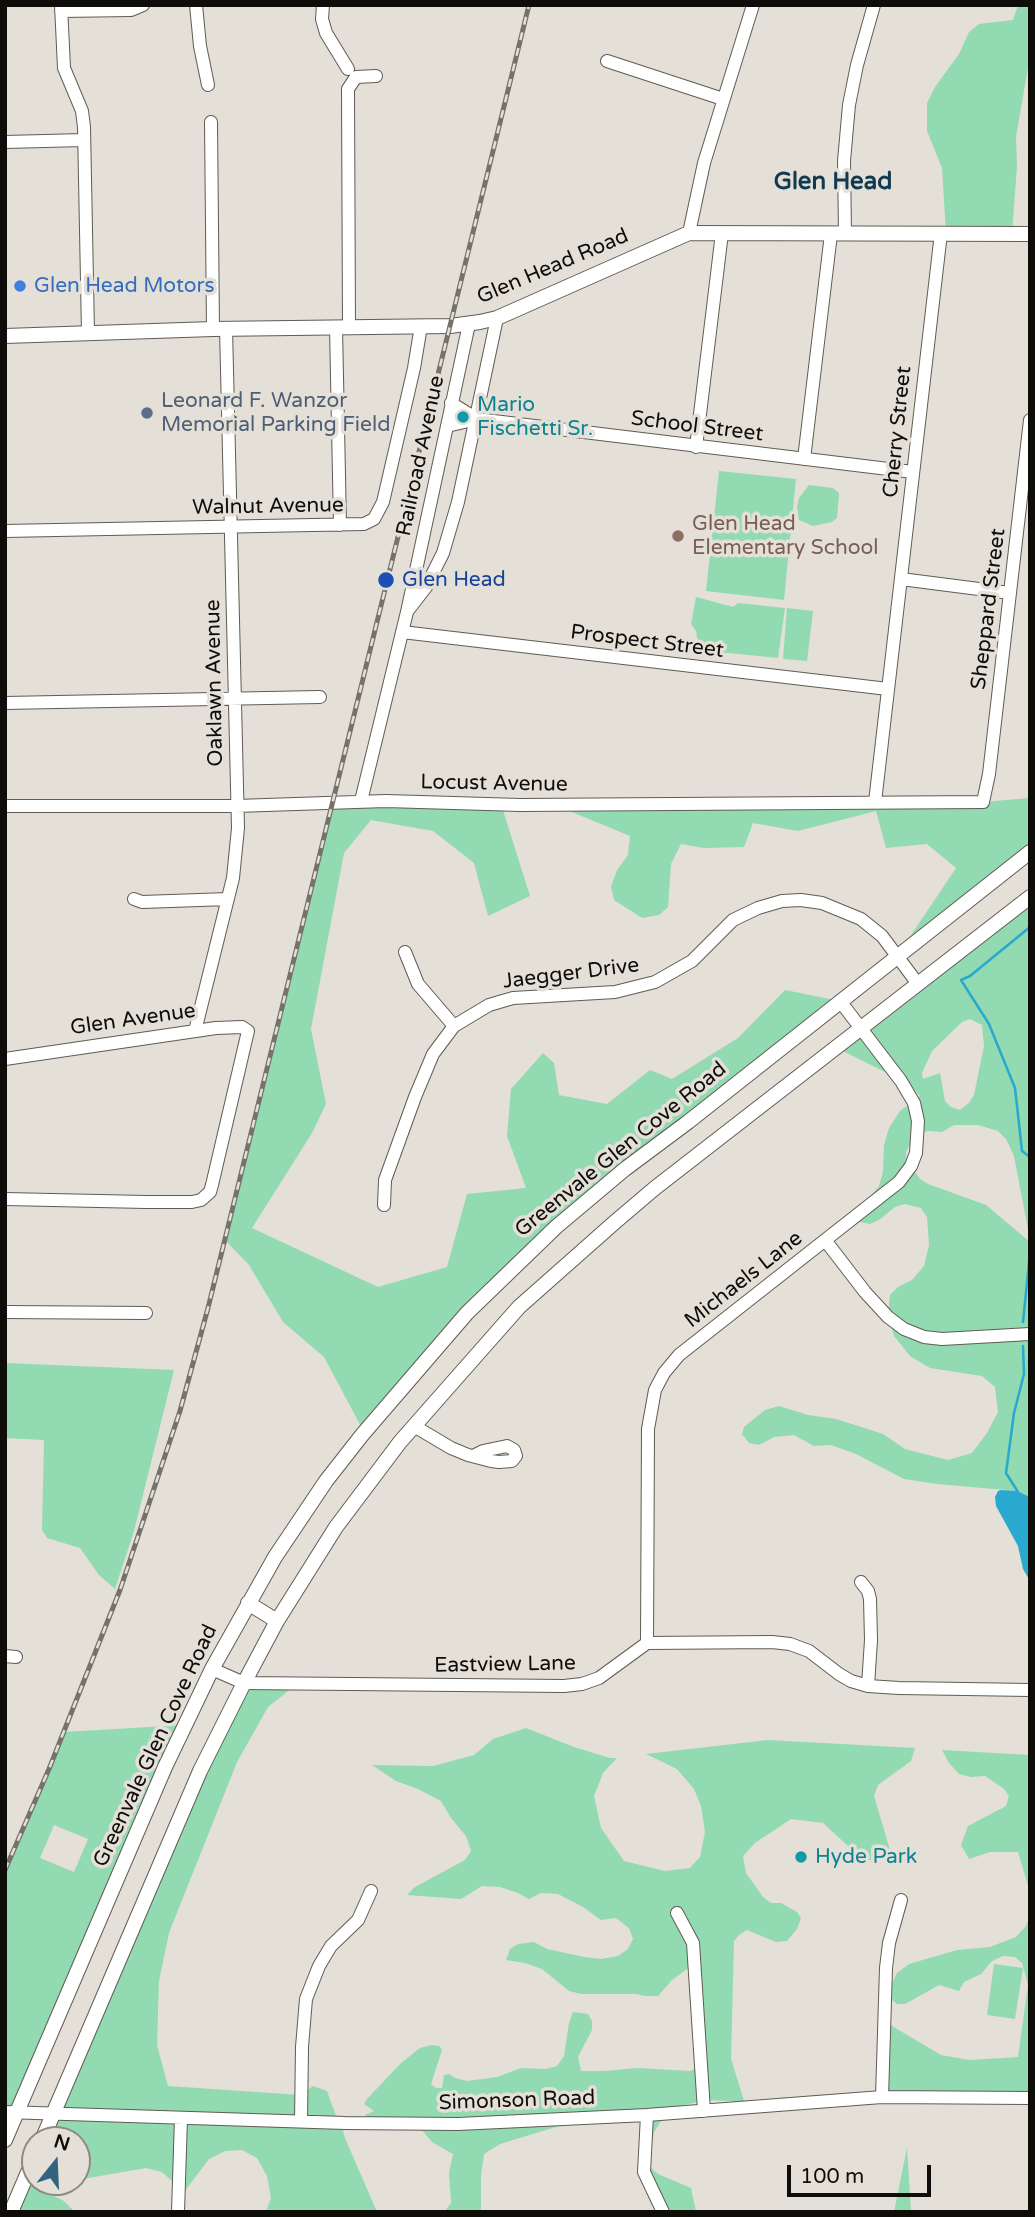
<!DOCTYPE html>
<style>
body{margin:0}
#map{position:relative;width:1035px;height:2217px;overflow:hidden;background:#e4dfd7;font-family:"Varela Round",sans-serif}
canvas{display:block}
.frame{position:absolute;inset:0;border:7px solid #0e0d0a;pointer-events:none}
.north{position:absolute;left:21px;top:2126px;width:70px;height:70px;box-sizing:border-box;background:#e4dfd7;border:2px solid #8e8b85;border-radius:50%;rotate:18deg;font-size:19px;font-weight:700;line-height:28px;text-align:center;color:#0e0d0a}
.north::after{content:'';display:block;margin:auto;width:24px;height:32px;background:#326381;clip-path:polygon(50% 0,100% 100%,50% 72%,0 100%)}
.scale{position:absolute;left:787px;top:2165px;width:144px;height:32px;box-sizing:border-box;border:4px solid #0e0d0a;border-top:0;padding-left:9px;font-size:21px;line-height:24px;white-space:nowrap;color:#0e0d0a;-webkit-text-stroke:5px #e4dfd7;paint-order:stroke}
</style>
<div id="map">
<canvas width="1035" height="2217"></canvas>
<div class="frame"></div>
<div class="north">N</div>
<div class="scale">100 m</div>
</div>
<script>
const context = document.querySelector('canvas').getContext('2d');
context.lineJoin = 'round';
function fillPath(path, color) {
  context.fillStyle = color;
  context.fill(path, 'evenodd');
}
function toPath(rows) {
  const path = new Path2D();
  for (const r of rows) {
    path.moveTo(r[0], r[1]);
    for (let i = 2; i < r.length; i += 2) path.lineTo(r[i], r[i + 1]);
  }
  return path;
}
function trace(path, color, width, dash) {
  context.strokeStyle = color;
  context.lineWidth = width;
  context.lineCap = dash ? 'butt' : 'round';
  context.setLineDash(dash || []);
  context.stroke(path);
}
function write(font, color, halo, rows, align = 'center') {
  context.font = font + ' "Varela Round",sans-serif';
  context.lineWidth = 7;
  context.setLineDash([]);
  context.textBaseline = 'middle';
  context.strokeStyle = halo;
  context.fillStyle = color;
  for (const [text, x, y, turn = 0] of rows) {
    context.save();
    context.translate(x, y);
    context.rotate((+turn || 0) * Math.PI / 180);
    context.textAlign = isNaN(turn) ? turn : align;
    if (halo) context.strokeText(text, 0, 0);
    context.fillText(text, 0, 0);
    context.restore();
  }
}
fillPath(toPath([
 [1018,5,1030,5,1030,56,1016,137,1017,166,1012,233,946,233,942,168,927,131,927,103,935,87,959,54,969,32,979,24,1013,20],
 [719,471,796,479,784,600,706,591],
 [809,485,833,488,839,493,837,518,832,522,813,526,799,520,797,506,799,498],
 [696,597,733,607,738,603,785,608,778,658,699,650,696,631,691,624],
 [787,608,813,611,807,661,783,659],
 [1030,798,1030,852,897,956,956,868,927,844,886,848,876,811,798,831,753,823,744,847,704,848,681,844,671,864,668,907,659,915,642,918,614,900,611,887,617,870,628,855,630,836,555,805,983,802],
 [333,802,501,804,530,896,488,916,474,863,433,831,371,820,344,853,311,1029,326,1104,312,1133,252,1228,378,1287,447,1267,467,1194,526,1188,507,1136,511,1089,543,1053,554,1063,559,1095,607,1104,650,1070,672,1079,738,1038,785,990,840,1001,556,1227,364,1432,324,1357,283,1322,249,1265,224,1239],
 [1030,897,1030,1240,1014,1156,1006,1139,998,1131,978,1125,954,1125,942,1132,928,1131,915,1135,906,1152,907,1161,920,1179,928,1184,986,1205,1030,1242,1030,1497,1017,1491,937,1484,904,1479,856,1454,831,1445,814,1446,794,1435,774,1437,759,1445,749,1443,742,1434,744,1427,765,1410,779,1406,808,1415,836,1419,883,1434,905,1449,948,1460,972,1453,987,1433,998,1412,995,1387,982,1376,930,1368,910,1356,894,1336,888,1317,890,1295,898,1287,912,1280,924,1266,929,1245,927,1217,921,1208,905,1204,895,1207,879,1220,870,1224,851,1220,879,1186,883,1172,884,1145,889,1128,900,1111,920,1096,909,1084,837,1048],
 [970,1019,982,1025,984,1046,974,1095,969,1103,960,1110,951,1107,945,1101,940,1073,923,1079,922,1073,932,1051,962,1022],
 [5,1363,174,1370,134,1531,115,1589,99,1575,80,1548,47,1538,42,1530,44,1440,5,1438],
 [244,1683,297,1684,268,1707,237,1762,169,1933,159,1981,157,2045,168,2086,301,2095,313,2086,327,2091,336,2116,341,2123,345,2138,377,2212,266,2212,271,2198,267,2176,257,2158,242,2150,225,2151,209,2159,184,2192,162,2172,146,2168,77,2180,77,2140,42,2140],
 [183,1725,5,2138,5,1870,64,1732],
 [54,1825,88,1839,74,1872,40,1858],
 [526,1728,574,1747,610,1758,617,1758,603,1773,594,1796,601,1828,624,1861,665,1871,690,1868,700,1857,705,1832,701,1806,694,1789,677,1769,646,1754,768,1740,915,1748,911,1761,878,1785,874,1796,890,1850,887,1860,876,1862,860,1857,823,1823,791,1819,755,1843,743,1856,746,1873,763,1897,771,1903,781,1903,797,1912,801,1918,797,1929,787,1941,776,1942,747,1930,739,1935,734,1941,731,2059,746,2107,731,2101,706,2100,680,2106,663,2118,654,2132,648,2165,658,2174,691,2188,696,2212,665,2212,646,2172,647,2122,609,2117,559,2126,500,2144,484,2154,481,2176,481,2212,444,2212,451,2203,449,2173,453,2154,432,2142,417,2124,378,2124,365,2115,374,2111,364,2104,367,2099,401,2063,420,2048,431,2045,439,2046,442,2050,431,2084,436,2088,442,2088,444,2075,449,2074,455,2078,467,2081,497,2077,521,2068,546,2069,557,2066,564,2056,569,2023,573,2012,588,2014,592,2021,592,2030,578,2057,581,2071,605,2071,637,2068,690,2071,698,2068,694,1964,672,1980,658,1996,645,1996,636,1994,581,1994,569,1991,542,1969,525,1963,506,1960,510,1949,518,1944,534,1942,547,1949,584,1957,601,1959,618,1956,628,1949,633,1939,629,1928,616,1918,601,1920,583,1907,558,1894,541,1893,529,1899,518,1893,500,1887,482,1886,461,1899,407,1895,415,1887,465,1860,471,1851,466,1836,451,1818,441,1801,418,1789,396,1781,372,1765,433,1766,474,1755,493,1739],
 [942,1750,1030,1755,1030,1892,1018,1852,990,1852,969,1859,961,1845,968,1826,1006,1806,1009,1796,1004,1789,985,1776,971,1777,959,1774,949,1763],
 [1030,1915,1030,2098,882,2097,887,2023,941,2055,969,2060,1018,2057,1028,1985,1022,1963,1015,1957,1003,1956,992,1961,981,1974,964,1982,959,1991,939,1985,905,2004,897,2004,892,2000,889,1990,897,1973,909,1964,957,1950,990,1947,1016,1937,1026,1926],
 [994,1964,1023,1968,1015,2019,987,2015],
 [907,2148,911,2212,894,2212],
 [35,2156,35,2182,64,2182,44,2191,64,2201,75,2212,12,2212]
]), '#92dab1');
fillPath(toPath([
 [1001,1490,1017,1491,1030,1497,1030,1581,1023,1569,1018,1546,996,1506,995,1497,998,1491]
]), '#29a9cf');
trace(toPath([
 [1030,927,970,976,961,980,989,1024,1015,1088,1022,1151,1030,1157],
 [1023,1322,1030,1253],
 [1018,1492,1006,1473,1014,1413,1024,1374,1023,1346]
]), '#29a9cf', 2.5);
const minor = toPath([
 [61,5,64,68,82,111,84,127,88,333],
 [196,5,200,46,208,85],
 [323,5,322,19,326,33,348,69],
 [61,11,131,10,143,5],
 [607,61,723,99],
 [211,122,213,329],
 [5,142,84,140],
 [689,233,704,163,753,5],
 [845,234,844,161,849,105,857,65,874,5],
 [336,327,340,525],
 [349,327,348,89,356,77,376,76],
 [451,403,477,419,913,472],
 [447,426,477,419],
 [696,447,722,233],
 [804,459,831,234],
 [5,531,364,524,374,519,383,502,414,368,421,326],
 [901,579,1010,593],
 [409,609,426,587,443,553,458,502,497,318],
 [402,632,888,689],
 [5,703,320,697],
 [361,801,407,612,469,324],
 [875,802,941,233],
 [5,806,236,806,386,801,520,805,983,802,989,774,1030,420],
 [134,899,142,902,228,899],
 [405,952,418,984,454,1026],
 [195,1031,233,878,238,828,226,328],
 [5,1059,216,1028,242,1027,248,1031,212,1185,210,1192,201,1200,192,1202,146,1202,5,1199],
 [384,1205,385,1180,415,1097,433,1054,454,1026,489,1005,513,998,615,992,655,982,692,961,733,920,758,908,782,901,801,900,822,903,861,919,882,936,918,984],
 [825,1240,865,1292,888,1317,904,1329,924,1337,942,1339,1030,1334],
 [5,1312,146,1313],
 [414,1426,451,1448,468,1455,491,1461,499,1462,512,1461,516,1456,514,1450,507,1446,483,1451,473,1456],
 [861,1582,868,1591,870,1599,871,1640,868,1686],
 [647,1643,648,1429,655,1390,664,1373,679,1355,899,1182,911,1166,916,1153,918,1121,914,1103,901,1081,840,1001],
 [5,1656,16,1657],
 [212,1669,244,1683,564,1686,582,1684,599,1678,647,1643,772,1642,790,1644,809,1651,839,1674,851,1681,868,1686,899,1688,1030,1690],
 [677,1913,693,1943,704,2111],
 [882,2097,886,1968,889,1943,901,1900],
 [5,2112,345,2123,458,2124,647,2115,882,2097,1030,2098],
 [647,2115,644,2172,663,2212],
 [301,2121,302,2047,306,1999,319,1966,331,1946,358,1920,371,1891],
 [178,2212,181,2118]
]);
const major = toPath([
 [5,336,213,329,450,326,480,322,497,318,689,233,1030,234],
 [248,1603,277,1621],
 [5,2140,165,1767,212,1669,275,1557,326,1481,362,1435,467,1313,556,1227,625,1169,688,1122,1030,852],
 [42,2140,200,1771,244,1683,277,1621,336,1527,400,1442,519,1307,615,1222,655,1188,1030,897],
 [11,2212,35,2156]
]);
trace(minor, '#605b54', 14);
trace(major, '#605b54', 16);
trace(minor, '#fff', 12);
trace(major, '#fff', 14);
const rail = toPath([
 [5,1870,49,1769,120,1590,180,1411,208,1308,529,5]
]);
trace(rail, '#75726c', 5);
trace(rail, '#e4dfd7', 2.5, [8]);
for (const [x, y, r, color] of [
 [20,286,7,"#3f7fe0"],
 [147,413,7,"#5c6f8a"],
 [463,417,7,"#0f9aa8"],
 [678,536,7,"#8d6e63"],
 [386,580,9,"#1a4fb4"],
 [801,1857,7,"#0f9aa8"]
]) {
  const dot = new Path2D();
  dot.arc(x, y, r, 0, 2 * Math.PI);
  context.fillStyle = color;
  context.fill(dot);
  trace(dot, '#e4dfd7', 2.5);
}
write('21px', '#0e0d0a', '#e4dfd7', [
 ["Glen Head Road",553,267,-23],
 ["School Street",697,427,7],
 ["Cherry Street",898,432,-84],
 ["Railroad Avenue",421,456,-78],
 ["Walnut Avenue",268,507,-1],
 ["Sheppard Street",989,609,-83],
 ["Prospect Street",647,642,7],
 ["Oaklawn Avenue",215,683,-91],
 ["Locust Avenue",494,784,1],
 ["Jaegger Drive",571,974,-7],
 ["Glen Avenue",133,1020,-8],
 ["Greenvale Glen Cove Road",621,1150,-39],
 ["Michaels Lane",744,1280,-38],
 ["Eastview Lane",505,1665,-1],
 ["Greenvale Glen Cove Road",156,1746,-65],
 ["Simonson Road",517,2101,-2]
]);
write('21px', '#366cbe', '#e4dfd7', [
 ["Glen Head Motors",34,286]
], 'left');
write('21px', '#4e5e75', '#e4dfd7', [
 ["Leonard F. Wanzor",161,401],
 ["Memorial Parking Field",161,425]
], 'left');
write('21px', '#0d838f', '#e4dfd7', [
 ["Mario",477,405],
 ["Fischetti Sr.",477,429],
 ["Hyde Park",815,1857]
], 'left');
write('21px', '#785e54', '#e4dfd7', [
 ["Glen Head",692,524],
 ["Elementary School",692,548]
], 'left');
write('21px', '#164399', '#e4dfd7', [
 ["Glen Head",402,580]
], 'left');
write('bold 24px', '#113a51', '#e4dfd7', [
 ["Glen Head",833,183]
]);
</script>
